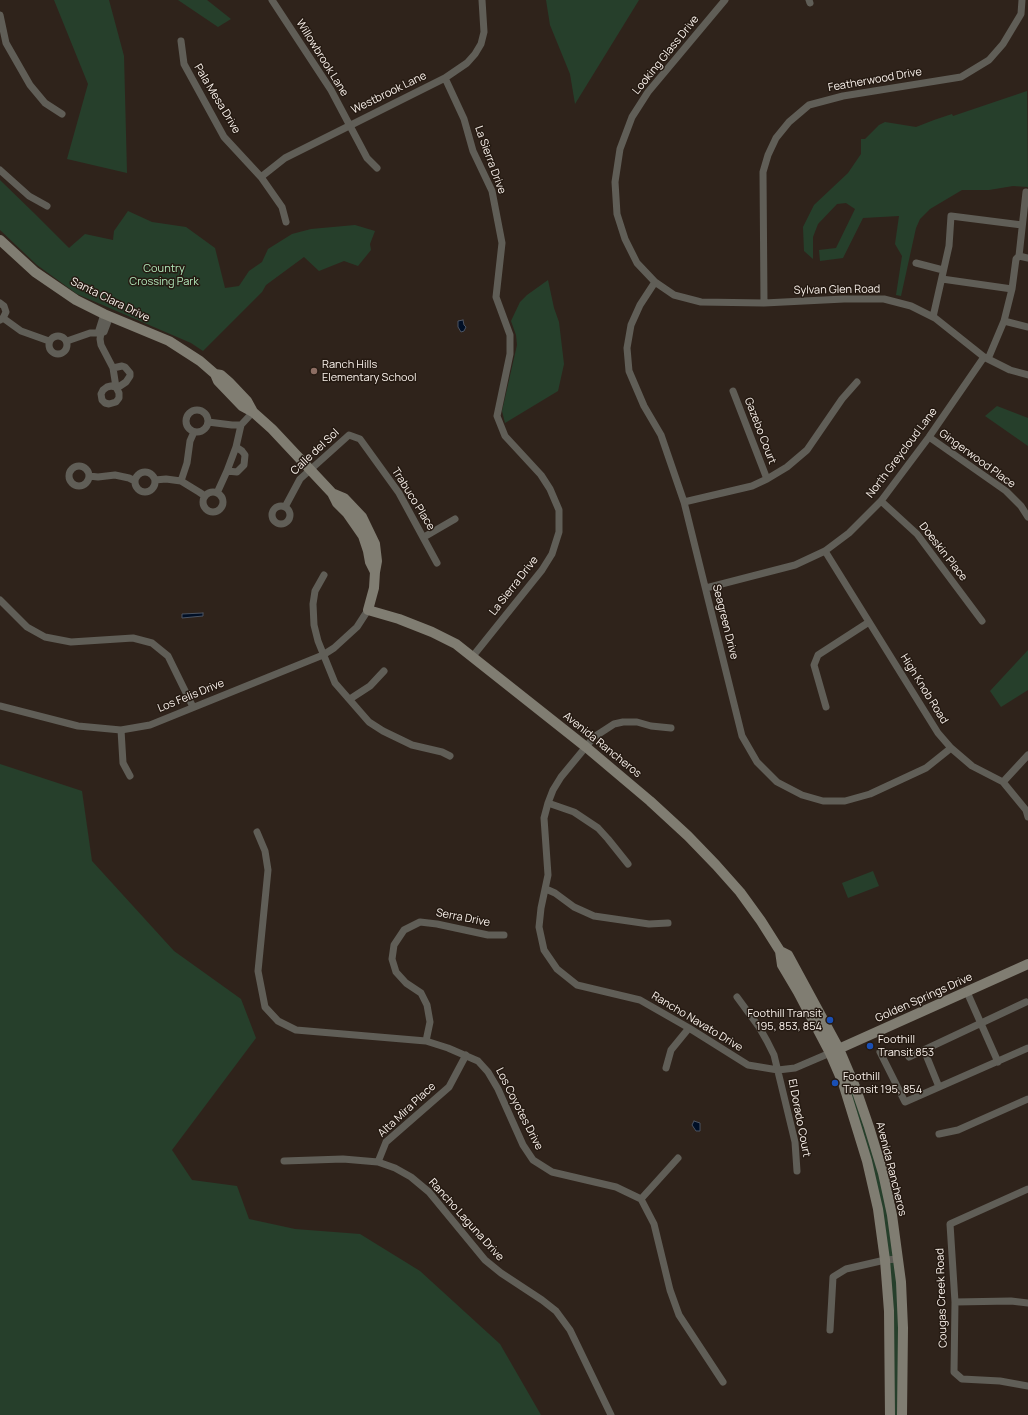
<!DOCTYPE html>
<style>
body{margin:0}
canvas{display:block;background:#2f231b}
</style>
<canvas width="1028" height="1415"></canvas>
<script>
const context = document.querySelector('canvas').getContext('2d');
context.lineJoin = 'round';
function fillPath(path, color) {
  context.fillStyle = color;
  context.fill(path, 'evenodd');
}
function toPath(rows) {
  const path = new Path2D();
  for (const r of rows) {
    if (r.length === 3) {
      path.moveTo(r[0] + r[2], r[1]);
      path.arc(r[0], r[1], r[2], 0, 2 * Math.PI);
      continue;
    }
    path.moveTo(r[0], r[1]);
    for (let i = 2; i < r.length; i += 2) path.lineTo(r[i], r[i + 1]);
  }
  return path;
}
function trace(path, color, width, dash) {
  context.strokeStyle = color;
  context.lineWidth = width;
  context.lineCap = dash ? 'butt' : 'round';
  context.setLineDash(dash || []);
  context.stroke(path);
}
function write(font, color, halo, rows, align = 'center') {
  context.font = font + ' Manrope,sans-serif';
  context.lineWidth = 3;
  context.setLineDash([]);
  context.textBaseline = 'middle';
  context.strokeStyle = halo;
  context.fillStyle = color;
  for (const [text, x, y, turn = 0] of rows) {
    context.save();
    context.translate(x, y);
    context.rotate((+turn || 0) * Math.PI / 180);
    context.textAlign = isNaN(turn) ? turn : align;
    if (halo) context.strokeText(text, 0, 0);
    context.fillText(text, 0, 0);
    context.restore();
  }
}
fillPath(toPath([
 [54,0,109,0,124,56,127,173,67,159,88,84],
 [178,0,207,0,231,19,218,27],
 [546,0,639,0,575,104,570,74,550,25],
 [1027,91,1028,187,1013,186,989,190,962,190,930,209,920,219,916,228,901,296,896,295,902,256,895,244,899,216,863,218,843,258,820,261,819,250,836,248,855,209,846,203,837,204,818,224,813,237,813,259,804,251,803,227,814,205,848,173,861,154,861,139,865,139,879,125,885,122,916,127,934,120,952,114,953,116],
 [0,180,36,215,69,248,85,234,113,240,114,231,128,211,152,222,186,227,215,248,225,288,239,286,249,271,262,262,268,249,292,234,311,229,355,225,375,231,370,244,371,250,358,266,344,261,319,271,304,257,266,285,262,292,203,351,191,343,77,294,37,265,0,230],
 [548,280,554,308,559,322,564,364,558,391,505,423,502,411,517,345,516,335,511,321,520,302,527,295],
 [997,406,1028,418,1028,446,985,416],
 [1028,650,1028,690,1001,707,990,691],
 [0,764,82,791,92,861,174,951,241,999,256,1038,172,1150,192,1180,237,1186,249,1219,295,1229,360,1234,420,1271,500,1344,541,1415,0,1415],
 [873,871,879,886,848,898,842,883],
 [838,1051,882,1174,897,1257,886,1258],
 [887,1261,897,1261,902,1368,897,1415,894,1415]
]), '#263f2b');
const water = toPath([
 [463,320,464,325,466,327,464,331,461,332,458,327,458,321,463,320],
 [203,613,203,616,182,618,182,614,203,613],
 [694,1121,700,1123,700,1131,696,1131,692,1125,694,1121]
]);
fillPath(water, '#000f26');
trace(water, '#4b5361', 1);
trace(toPath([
 [272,0,331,90,367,158,377,168],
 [725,0,648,92,632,117,620,149,615,182,617,214,625,239,637,263,655,282,674,295,701,302,764,303,844,299,884,299,911,306,935,318,984,357,1010,370,1028,375],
 [809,0,810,3],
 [0,15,6,43,30,85,45,103,62,114],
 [181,41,184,64,224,137,261,177,282,207,286,222],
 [445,78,464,119,473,151,492,191,502,243,496,297,510,335,510,354,497,416,505,436,541,475,550,489,559,510,559,532,552,554,542,570,473,656],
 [0,170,29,196,47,206],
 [261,177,285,158,445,78,467,63,475,54,481,44,484,32,482,0],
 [1026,192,1019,256,1028,258],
 [916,263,943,270],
 [942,279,1012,289],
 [655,282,640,305,631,325,627,348,629,371,644,406,661,435,684,502,742,736,757,762,777,782,802,795,823,801,845,801,870,794,926,768,951,748],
 [0,303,4,306,6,312,3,318,0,320],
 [764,303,763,172,768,155,776,138,789,122,809,105,843,96,961,77,989,60,1003,44,1021,14,1022,0],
 [104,314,99,330,101,333,100,339,101,345,113,368,116,387,119,393,119,398,116,402,109,404,105,403,102,400,101,394,103,390,107,387,111,386,116,387,120,386,126,382,130,376,130,373,125,367,122,366,113,368],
 [933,317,949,246,951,216,1022,225],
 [3,318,21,331,49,341],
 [1004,321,1028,327],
 [101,333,104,332,110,316],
 [58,345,9],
 [67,341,90,333,101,333],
 [988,359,1004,321,1012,289,1016,259,1019,256],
 [733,391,767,479],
 [197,421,11],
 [208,422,232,425,241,425],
 [929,437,1006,491,1021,506,1028,517],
 [79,476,10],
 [227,471,237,472,244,465,245,455,242,451,236,447],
 [145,482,10],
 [89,476,98,477,115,475,129,478,135,481],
 [155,480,166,479,181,481,199,492,205,496],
 [181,481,187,463,190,441,194,432],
 [213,502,10],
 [217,493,227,471,236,447,241,425,253,412],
 [881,501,917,534,982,621],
 [684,502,752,486,767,479,787,467,807,450,842,399,857,382],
 [281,515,9],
 [285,507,300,479,349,435,360,439,399,493,437,563],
 [424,537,455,519],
 [825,551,938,733,951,748,972,766,1003,782,1026,810,1028,817],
 [324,575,315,591,313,604,314,625,318,641,335,683,369,722,383,731,412,745,442,752,450,756],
 [706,588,795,565,825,551,849,533,881,501,929,437,984,357],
 [0,600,27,627,45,637,71,642,133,638,152,643,168,656,193,707],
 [350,699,370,686,384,671],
 [0,706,78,726,121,730,150,725,323,655,334,648,357,627,368,610],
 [826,707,814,665,818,655,869,622],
 [671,728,651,726,637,722,623,722,614,724,594,737,561,777,553,790,548,803,544,818,548,875,541,908,539,927,544,950,557,969,577,985,640,1000,689,1028,748,1065,778,1070,795,1068,830,1053],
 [121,730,123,763,130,776],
 [1003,782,1028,755],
 [548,803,574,812,598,828,608,839,628,864],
 [257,832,265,851,268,870,258,971,265,1007,278,1021,296,1030,426,1041,448,1048,478,1061,488,1072,498,1089,523,1145,533,1160,552,1172,616,1187,641,1199,654,1224,670,1290,679,1315,723,1382],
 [546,889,555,893,574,907,594,916,649,924,668,923],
 [967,992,998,1062],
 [737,997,759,1027,767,1041,774,1055,795,1142,797,1171],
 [426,1041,430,1022,427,1005,421,993,406,983,396,972,392,959,394,945,404,930,420,922,437,924,488,935,504,935],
 [924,1050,939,1087],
 [880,1052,905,1102,1028,1048],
 [909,1057,1026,1002],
 [666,1068,671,1050,689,1028],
 [939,1134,958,1130,1028,1099],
 [284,1161,343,1159,378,1162,395,1168,411,1177,429,1192,485,1260,501,1273,542,1300,556,1311,570,1330,611,1415],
 [378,1162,386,1142,449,1087,466,1055],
 [1028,1189,950,1224,955,1302,954,1372,962,1379,1000,1381,1028,1386],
 [641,1199,678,1158],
 [955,1302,1011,1301,1028,1303],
 [830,1330,833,1277,846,1269,885,1260,898,1259]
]), '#605e57', 7);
trace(toPath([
 [0,240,35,272,76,300,104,314,169,341,200,361,215,374,218,381,242,406,253,412,272,429,332,493,337,503,347,513,363,536,368,551,370,562,375,572],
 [215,374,221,375,229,382,247,401,253,412],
 [332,493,344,498,362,517,375,544,377,561,375,572,374,588,368,610,399,619,432,632,456,644,586,747,650,801,688,836,716,865,740,892,761,921,780,951,782,965,798,992,830,1053,843,1083,867,1161,878,1209,885,1260,889,1311,890,1415],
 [780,951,788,955,839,1049,856,1089,869,1127,883,1173,892,1215,901,1282,903,1328,902,1415],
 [834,1051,1028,964]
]), '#807d72', 10);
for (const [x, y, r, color] of [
 [314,371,4,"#8d6e63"],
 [830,1020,4,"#1a4fb4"],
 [870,1046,4,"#1a4fb4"],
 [835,1083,4,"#1a4fb4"]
]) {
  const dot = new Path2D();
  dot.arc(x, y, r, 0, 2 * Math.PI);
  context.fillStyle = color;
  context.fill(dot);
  trace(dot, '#251a12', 1.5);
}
write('11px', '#f9f1eb', '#251a12', [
 ["Looking Glass Drive",666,55,-51],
 ["Willowbrook Lane",322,58,58],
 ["Featherwood Drive",875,80,-10],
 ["Westbrook Lane",389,93,-26],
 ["Pala Mesa Drive",217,99,59],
 ["La Sierra Drive",490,160,70],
 ["Sylvan Glen Road",837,290,-1],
 ["Santa Clara Drive",110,300,26],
 ["Gazebo Court",760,431,69],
 ["Calle del Sol",315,452,-43],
 ["North Greycloud Lane",902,453,-53],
 ["Gingerwood Place",977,459,36],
 ["Trabuco Place",413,499,58],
 ["Doeskin Place",943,552,52],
 ["La Sierra Drive",514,586,-52],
 ["Seagreen Drive",725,622,76],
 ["High Knob Road",924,689,58],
 ["Los Felis Drive",191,696,-22],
 ["Avenida Rancheros",602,745,39],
 ["Serra Drive",463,918,11],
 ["Golden Springs Drive",924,998,-24],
 ["Rancho Navato Drive",697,1022,31],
 ["Los Coyotes Drive",519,1109,63],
 ["Alta Mira Place",407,1110,-43],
 ["El Dorado Court",799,1118,79],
 ["Avenida Rancheros",891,1169,76],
 ["Rancho Laguna Drive",466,1220,48],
 ["Cougas Creek Road",942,1298,-92]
]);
write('11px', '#b2e9bb', '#251a12', [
 ["Country",164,269],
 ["Crossing Park",164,282]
]);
write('11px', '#f9f1eb', '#251a12', [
 ["Ranch Hills",322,365],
 ["Elementary School",322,378],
 ["Foothill Transit",822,1014,"right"],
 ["195, 853, 854",822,1027,"right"],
 ["Foothill",878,1040],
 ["Transit 853",878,1053],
 ["Foothill",843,1077],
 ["Transit 195, 854",843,1090]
], 'left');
</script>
